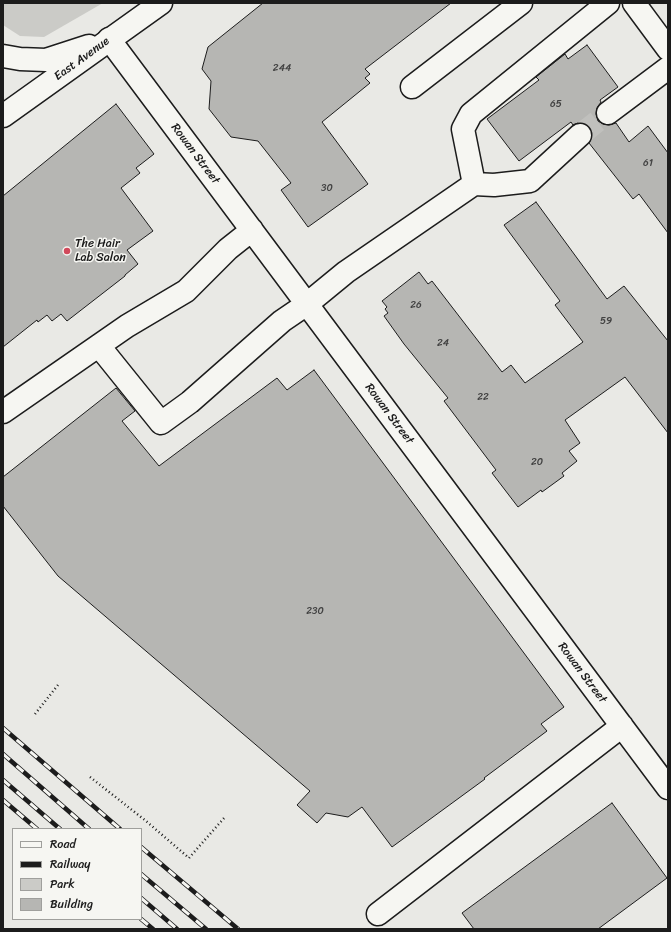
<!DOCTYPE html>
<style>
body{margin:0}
#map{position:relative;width:671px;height:932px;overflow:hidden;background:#e9e9e5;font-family:Sriracha,sans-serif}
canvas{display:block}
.frame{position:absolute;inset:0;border:4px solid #1c1c1c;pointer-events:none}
.legend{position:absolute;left:12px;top:828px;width:130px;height:92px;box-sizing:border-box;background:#f6f6f2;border:1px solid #9f9f9c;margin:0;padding:5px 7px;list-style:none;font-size:12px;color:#1c1c1c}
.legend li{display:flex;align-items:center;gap:8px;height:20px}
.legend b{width:20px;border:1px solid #9f9f9c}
</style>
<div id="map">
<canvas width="671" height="932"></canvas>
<div class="frame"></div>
<ul class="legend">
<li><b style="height:5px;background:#f6f6f2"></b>Road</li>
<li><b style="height:5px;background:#1c1c1c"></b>Railway</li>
<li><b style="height:11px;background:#cbcbc7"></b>Park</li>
<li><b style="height:11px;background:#b6b6b3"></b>Building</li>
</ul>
</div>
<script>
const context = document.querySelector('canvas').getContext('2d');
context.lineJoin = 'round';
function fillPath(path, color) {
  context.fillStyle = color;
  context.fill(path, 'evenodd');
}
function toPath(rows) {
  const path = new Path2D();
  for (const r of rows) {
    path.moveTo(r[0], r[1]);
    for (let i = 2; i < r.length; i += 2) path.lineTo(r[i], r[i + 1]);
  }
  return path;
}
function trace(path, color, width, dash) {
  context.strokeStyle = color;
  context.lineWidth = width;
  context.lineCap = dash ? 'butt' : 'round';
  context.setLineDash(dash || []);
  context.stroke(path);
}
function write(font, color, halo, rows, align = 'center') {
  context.font = font + ' Sriracha,sans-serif';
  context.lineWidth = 3;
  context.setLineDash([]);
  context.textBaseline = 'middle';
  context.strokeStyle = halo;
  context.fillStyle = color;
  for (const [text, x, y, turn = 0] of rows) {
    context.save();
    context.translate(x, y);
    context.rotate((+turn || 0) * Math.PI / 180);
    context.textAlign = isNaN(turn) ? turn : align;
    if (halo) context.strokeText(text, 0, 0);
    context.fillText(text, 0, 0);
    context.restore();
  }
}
fillPath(toPath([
 [3,3,103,3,44,37,20,36,3,25]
]), '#cbcbc7');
const building = toPath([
 [263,3,451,3,365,69,370,74,365,78,370,83,322,122,368,184,308,227,281,190,291,183,258,141,231,137,209,109,211,81,202,69,208,47,263,3],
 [587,45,618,87,600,100,601,102,597,108,596,114,598,121,603,124,609,125,616,123,629,142,648,126,668,153,668,233,639,194,633,199,589,143,592,138,592,132,589,126,584,123,578,123,573,125,571,122,519,161,487,119,539,80,536,77,565,54,568,59,587,45],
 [116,104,154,154,136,168,140,173,121,188,153,231,127,250,138,264,125,275,125,276,67,321,61,314,52,321,47,315,38,322,37,320,3,347,3,196,116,104],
 [536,202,607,299,624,286,668,341,668,433,625,377,565,420,580,443,569,451,577,461,562,473,564,476,542,492,541,490,518,507,492,473,496,470,444,401,448,398,404,344,384,316,388,313,385,309,387,307,382,301,419,272,428,284,432,281,502,372,511,365,525,383,583,342,555,305,560,301,504,225,536,202],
 [314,370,564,707,541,724,547,731,484,778,485,779,392,847,362,807,348,817,326,813,317,823,297,805,310,791,58,576,3,506,3,477,116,388,135,411,122,421,159,466,277,378,287,390,314,370],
 [612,803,667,878,598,929,474,929,462,913,612,803]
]);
fillPath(building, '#b6b6b3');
trace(building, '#1c1c1c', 1);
trace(toPath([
 [580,135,608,113]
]), '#c0c0bd', 22, [22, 11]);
const minor = toPath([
 [109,39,668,788],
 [412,87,521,3],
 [608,113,668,68],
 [474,184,463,129,471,114,608,3],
 [99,346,161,423,190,402,282,321,307,304,346,272,474,184,494,185,530,181,580,135],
 [3,412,127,326,186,291,228,249,252,230],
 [378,914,622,726]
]);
const major = toPath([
 [634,3,668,49],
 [3,56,20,59,46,60,89,46],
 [3,116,161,3]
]);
trace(minor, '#1c1c1c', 25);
trace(major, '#1c1c1c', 25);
trace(toPath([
 [35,714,58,685],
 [90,777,146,821,189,858,225,817]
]), '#1c1c1c', 2.5, [1, 3]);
trace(minor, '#f6f6f2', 22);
trace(major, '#f6f6f2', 22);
const rail = toPath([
 [3,728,120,829],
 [3,754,89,829],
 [3,780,60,829],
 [3,800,37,829],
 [141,847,238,929],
 [141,874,206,929],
 [141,898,177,929],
 [141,919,153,929]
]);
trace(rail, '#1c1c1c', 4.5);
trace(rail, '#f6f6f2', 3, [9]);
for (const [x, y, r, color] of [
 [67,251,4,"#d1495b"]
]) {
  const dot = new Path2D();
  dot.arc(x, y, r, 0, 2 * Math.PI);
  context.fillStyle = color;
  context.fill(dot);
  trace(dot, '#f6f6f2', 1.5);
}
write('10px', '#424242', null, [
 ["244",282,68],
 ["65",556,104],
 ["61",648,163],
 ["30",327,188],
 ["26",416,305],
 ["59",606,321],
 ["24",443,343],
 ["22",483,397],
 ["20",537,462],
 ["230",315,611]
]);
write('12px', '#1c1c1c', '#f6f6f2', [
 ["East Avenue",82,59,-36],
 ["Rowan Street",195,154,53],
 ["Rowan Street",389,414,53],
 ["Rowan Street",582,673,53]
]);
write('12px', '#1c1c1c', '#f6f6f2', [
 ["The Hair",75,244],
 ["Lab Salon",75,258]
], 'left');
</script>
